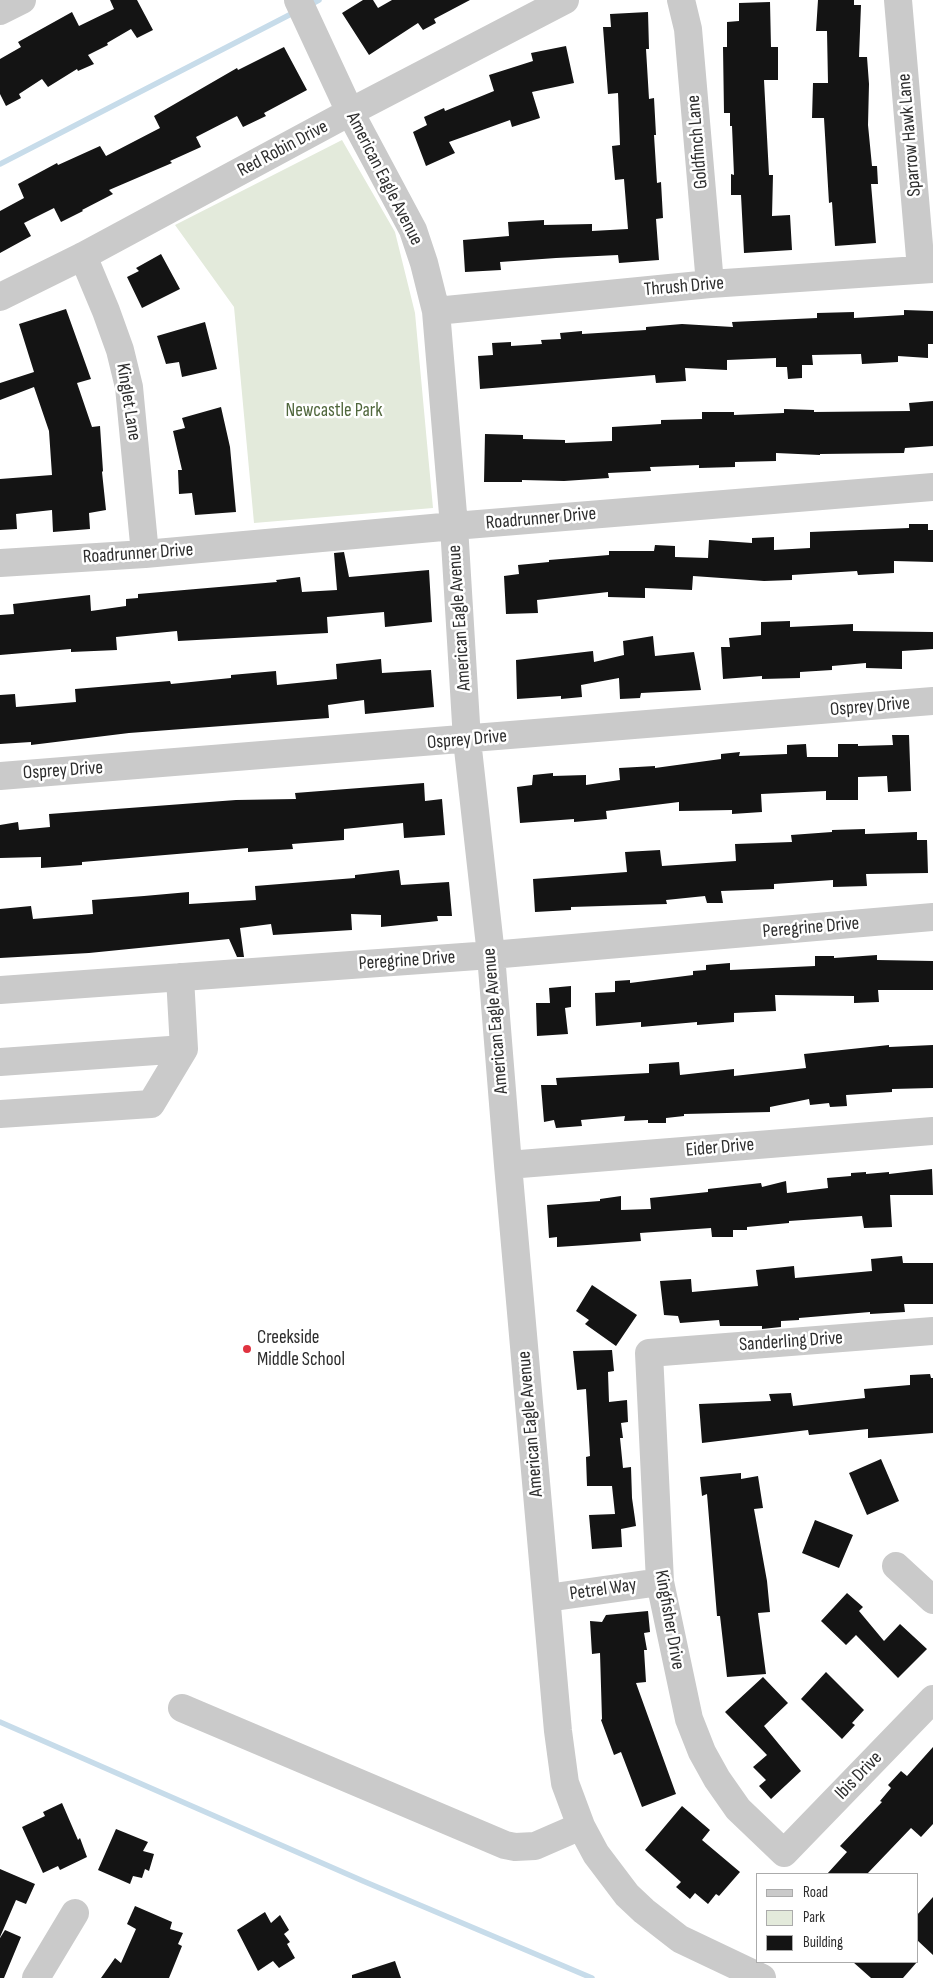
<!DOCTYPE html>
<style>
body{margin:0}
#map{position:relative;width:933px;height:1978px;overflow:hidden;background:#fff;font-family:"Sofia Sans Condensed",sans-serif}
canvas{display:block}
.legend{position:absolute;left:756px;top:1873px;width:162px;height:90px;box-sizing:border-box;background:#fff;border:1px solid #ababab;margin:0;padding:6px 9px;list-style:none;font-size:15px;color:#2d2d2d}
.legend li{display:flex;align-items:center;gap:10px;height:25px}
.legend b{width:25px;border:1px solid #ababab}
</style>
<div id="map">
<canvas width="933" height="1978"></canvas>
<ul class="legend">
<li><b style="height:6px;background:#cacaca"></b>Road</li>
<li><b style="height:14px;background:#e3eadb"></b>Park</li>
<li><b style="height:14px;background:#141414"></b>Building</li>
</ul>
</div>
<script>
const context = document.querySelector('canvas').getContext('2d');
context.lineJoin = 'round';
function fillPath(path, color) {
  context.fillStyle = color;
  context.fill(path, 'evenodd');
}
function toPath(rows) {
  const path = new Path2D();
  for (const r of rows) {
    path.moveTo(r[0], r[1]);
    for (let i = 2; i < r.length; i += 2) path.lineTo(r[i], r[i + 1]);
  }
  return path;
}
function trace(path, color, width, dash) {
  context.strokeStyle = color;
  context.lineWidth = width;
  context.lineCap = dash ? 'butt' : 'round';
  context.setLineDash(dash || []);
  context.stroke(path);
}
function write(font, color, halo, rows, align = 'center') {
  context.font = font + ' "Sofia Sans Condensed",sans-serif';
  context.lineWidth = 5;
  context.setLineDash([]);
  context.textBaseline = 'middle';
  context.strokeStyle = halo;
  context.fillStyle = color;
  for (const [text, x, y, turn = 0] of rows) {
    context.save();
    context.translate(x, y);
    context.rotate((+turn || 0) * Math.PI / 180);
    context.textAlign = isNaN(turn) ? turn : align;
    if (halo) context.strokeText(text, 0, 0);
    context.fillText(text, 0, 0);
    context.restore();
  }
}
fillPath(toPath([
 [342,140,395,232,415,313,433,508,254,523,234,307,175,225]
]), '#e3eadb');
trace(toPath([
 [308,6,319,0],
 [0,164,295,12],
 [0,1722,363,1881,592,1978]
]), '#c7dcea', 5.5);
fillPath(toPath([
 [110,0,137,0,153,30,137,38,131,29,107,43,108,45,88,55,94,64,78,71,77,69,48,87,42,79,19,94,21,98,6,106,0,94,0,59,21,47,18,42,72,12,79,26,114,9],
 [363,0,373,0,378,8,392,0,470,0,434,19,436,23,423,30,418,23,369,55,342,13],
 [818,0,854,0,854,5,861,5,859,57,867,57,869,84,868,125,872,166,877,166,878,184,871,184,876,243,835,246,832,202,829,203,824,118,812,118,813,83,828,83,827,31,816,31],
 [770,2,771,47,778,47,778,80,764,80,769,175,773,175,772,216,790,215,792,250,744,253,741,195,731,195,731,174,734,175,732,126,730,126,730,113,724,113,723,47,727,47,727,22,739,21,739,3],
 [648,12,649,49,646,49,649,99,654,98,656,135,654,135,657,183,661,182,663,218,656,219,659,260,619,263,618,255,556,258,500,262,501,270,465,272,463,240,509,236,508,222,544,220,544,225,592,224,592,231,628,229,624,179,615,180,612,146,620,145,618,93,608,94,603,27,611,27,610,14],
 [566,46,574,83,532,92,540,118,512,127,510,120,449,142,455,153,426,166,413,132,427,125,424,117,444,108,445,111,494,91,489,75,533,61,531,53],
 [284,47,307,90,264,113,266,116,243,127,237,116,196,137,201,147,170,161,172,163,109,190,113,194,82,210,83,211,61,222,54,208,24,223,31,236,0,253,0,211,24,198,18,184,57,163,58,165,100,146,106,156,160,128,154,116,237,68,238,70],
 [161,254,180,289,142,308,127,277,139,271,136,268],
 [66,309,91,379,77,383,92,427,100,426,103,471,102,472,106,510,89,513,90,529,53,532,52,510,16,514,17,529,0,530,0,479,52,475,49,431,34,387,0,400,0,383,34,372,19,324],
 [904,310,933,311,933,344,928,344,928,358,898,356,898,362,862,364,861,354,812,355,813,365,802,365,802,378,788,379,787,367,776,367,776,358,727,360,727,370,685,368,686,381,656,383,655,375,480,389,478,356,493,355,492,343,511,342,511,346,542,344,541,340,561,339,560,333,582,331,582,334,646,330,646,327,682,324,733,327,732,322,817,318,817,313,854,312,854,318,904,315],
 [205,322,217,369,182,377,179,362,166,364,157,336],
 [933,401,933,446,905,448,904,453,820,454,820,455,776,453,776,461,735,462,735,467,699,468,699,465,650,467,651,471,608,473,609,478,564,481,522,480,522,482,484,482,485,434,523,435,523,439,565,440,565,443,612,441,612,427,661,424,661,420,702,419,702,412,734,412,734,415,784,413,784,409,814,410,814,412,910,411,909,403],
 [221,407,230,447,236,512,195,515,192,493,179,494,178,470,182,470,173,431,185,428,182,418],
 [909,524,928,524,928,530,933,530,933,562,894,561,894,573,858,575,857,571,792,575,792,580,764,581,693,576,692,590,645,588,645,598,608,597,608,592,537,600,538,613,506,614,504,576,519,574,518,565,549,562,549,560,609,555,609,551,654,551,655,545,675,546,675,557,708,558,709,540,752,543,752,538,774,537,774,550,810,548,810,532,909,528],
 [344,552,349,577,429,570,432,622,385,627,384,612,327,617,328,633,178,641,177,631,116,637,117,650,71,652,71,649,0,655,0,615,14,614,13,604,90,595,91,611,126,606,126,599,138,598,138,594,277,582,276,580,300,577,302,592,337,590,334,553],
 [790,621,790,627,853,624,853,631,933,632,933,649,902,651,902,669,866,668,866,663,832,666,832,670,800,672,800,678,762,679,762,676,723,679,721,647,730,647,729,638,761,635,761,622],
 [653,636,655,656,694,652,701,690,641,693,640,698,620,699,619,678,581,685,582,697,561,699,561,696,517,699,516,660,593,651,594,662,624,655,623,641],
 [381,659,382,673,431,670,434,707,365,714,364,700,328,705,329,718,129,733,31,745,31,742,0,744,0,695,15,694,16,707,76,702,75,689,170,681,171,684,231,678,231,675,276,671,277,685,337,679,336,664],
 [892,735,909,735,911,791,888,792,887,776,858,777,858,800,826,800,826,791,761,794,762,812,732,814,732,810,679,811,679,802,606,811,607,819,574,822,574,819,520,823,517,787,532,785,533,775,553,773,553,776,586,775,586,785,620,780,619,768,655,766,655,768,721,759,721,754,740,752,739,756,787,754,787,745,806,744,807,757,838,757,838,744,858,744,858,746,893,745],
 [424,783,425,801,442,799,445,835,404,838,403,823,344,829,344,840,292,844,293,849,248,852,248,848,82,862,82,865,41,868,41,857,0,858,0,825,18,822,19,830,50,827,49,814,236,800,296,799,295,793],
 [865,829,865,834,917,832,917,840,927,840,928,873,866,874,867,886,833,887,833,880,774,884,774,889,721,891,723,903,707,903,705,896,666,900,667,904,571,907,571,910,535,912,533,879,627,872,625,852,660,850,662,866,736,861,735,844,792,842,791,835,832,832,832,830],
 [399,870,401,885,449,882,452,916,437,916,438,921,381,927,381,915,351,914,352,930,273,935,271,924,240,928,244,957,237,957,229,939,89,953,0,958,0,909,31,906,33,919,93,914,92,900,144,896,189,892,189,904,256,900,255,886,355,878,355,875],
 [877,955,877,960,933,961,933,990,878,990,879,1002,854,1003,854,996,775,995,776,1011,734,1013,734,1022,697,1025,697,1022,641,1027,641,1022,596,1026,595,993,615,992,615,981,630,980,630,983,693,975,693,971,706,970,706,965,730,963,730,970,815,966,815,956,834,956,834,958],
 [571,986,571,1007,565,1008,568,1034,537,1036,536,1003,550,1003,549,988],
 [889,1045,889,1047,933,1045,933,1088,892,1089,892,1092,846,1095,847,1106,830,1107,829,1103,810,1105,809,1099,770,1107,770,1112,684,1114,684,1116,666,1118,666,1123,648,1123,648,1120,624,1121,625,1116,581,1120,582,1126,556,1128,554,1120,544,1122,541,1085,557,1085,556,1078,649,1073,649,1064,679,1062,680,1075,734,1069,734,1076,806,1068,804,1054],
 [932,1169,933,1195,890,1195,892,1227,864,1228,862,1216,789,1221,789,1223,747,1227,747,1230,733,1230,733,1237,712,1237,711,1228,640,1233,641,1241,587,1245,557,1247,557,1237,549,1238,547,1205,600,1201,600,1199,621,1196,621,1210,651,1209,650,1198,708,1192,708,1189,761,1183,762,1187,786,1181,787,1193,828,1188,827,1178,851,1176,851,1173,866,1172,866,1174,889,1172,889,1174],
 [902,1256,903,1263,933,1263,933,1304,904,1304,905,1312,870,1314,870,1312,799,1318,799,1320,781,1321,781,1327,762,1329,762,1326,720,1326,719,1320,680,1323,678,1316,664,1315,660,1281,691,1279,692,1292,758,1286,756,1270,794,1266,795,1278,872,1271,871,1259],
 [592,1285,637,1315,616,1346,585,1324,589,1320,576,1311],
 [612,1350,614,1371,608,1372,609,1402,627,1400,628,1422,621,1423,623,1438,620,1438,623,1468,631,1467,632,1498,636,1526,621,1529,622,1547,592,1549,589,1515,615,1514,612,1486,587,1486,586,1457,590,1456,586,1389,577,1390,573,1351],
 [930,1374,931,1378,933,1378,933,1433,868,1438,868,1429,809,1435,808,1430,702,1443,699,1404,771,1401,769,1394,791,1393,793,1406,865,1398,864,1389,910,1385,910,1375],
 [881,1459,899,1501,867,1515,849,1473],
 [741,1473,741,1479,758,1476,763,1508,754,1509,767,1581,770,1612,758,1613,766,1674,727,1677,720,1616,717,1616,707,1494,702,1496,700,1477],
 [815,1520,853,1535,839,1568,802,1553],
 [847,1593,863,1607,859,1611,884,1641,900,1624,927,1649,898,1678,856,1635,846,1645,821,1621],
 [648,1611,650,1632,644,1633,647,1650,644,1650,646,1682,636,1683,676,1794,642,1807,621,1752,614,1755,601,1720,602,1719,600,1653,592,1654,590,1621,602,1622,606,1615],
 [826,1672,864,1710,852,1723,855,1725,842,1739,801,1699],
 [763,1677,788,1703,764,1726,801,1771,771,1799,759,1786,766,1780,753,1767,767,1755,725,1712],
 [933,1747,933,1824,921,1837,911,1828,867,1874,827,1874,847,1852,840,1846,882,1802,880,1801,891,1788,888,1785,901,1771,907,1776],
 [62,1803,78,1840,80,1838,87,1857,60,1870,58,1866,43,1873,22,1827,45,1816,43,1812],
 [682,1806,710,1830,702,1840,740,1872,719,1896,716,1894,708,1904,695,1893,690,1899,676,1887,681,1882,645,1850],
 [116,1829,148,1842,143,1851,154,1854,149,1871,145,1869,142,1878,133,1876,130,1884,98,1870],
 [0,1869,35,1884,26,1904,16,1900,0,1937],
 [933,1897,933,1955,917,1940,917,1915],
 [135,1906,172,1922,170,1929,183,1933,178,1944,182,1946,169,1978,101,1978,115,1958,121,1963,136,1929,127,1924],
 [265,1912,271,1923,280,1915,289,1930,284,1934,290,1942,287,1944,295,1958,279,1968,273,1961,258,1971,237,1930],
 [5,1930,21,1937,4,1978,0,1978,0,1938],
 [395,1961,401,1978,352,1978,352,1975],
 [853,1962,917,1962,903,1978,871,1978]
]), '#141414');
trace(toPath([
 [298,0,350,112,413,230,424,263,436,311,454,526,467,740,491,955,508,1165,558,1731,565,1783,581,1826,596,1854,627,1895,644,1911,680,1939,762,1978],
 [681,0,688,29,710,284],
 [898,0,921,269],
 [0,11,22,0],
 [83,256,106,311,120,350,129,387,145,554],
 [0,297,83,256,350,112,565,0],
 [436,311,710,284,933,269],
 [0,563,145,554,454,526,933,487],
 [0,776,933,701],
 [0,990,491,955,933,917],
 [0,1062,184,1049],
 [0,1114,151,1104,184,1049,180,977],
 [508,1165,933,1131],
 [933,1331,649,1353,660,1582,689,1719,702,1752,717,1779,738,1809,784,1853,933,1699],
 [896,1566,933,1600],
 [547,1598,660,1582],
 [182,1708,505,1845,515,1847,535,1846,581,1826],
 [36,1978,75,1913]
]), '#cacaca', 28);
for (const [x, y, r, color] of [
 [247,1349,5,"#e03340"]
]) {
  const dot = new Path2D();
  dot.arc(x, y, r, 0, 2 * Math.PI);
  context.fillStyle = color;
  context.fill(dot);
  trace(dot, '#fff', 2);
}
write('19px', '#2d2d2d', '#fff', [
 ["Sparrow Hawk Lane",910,135,-95],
 ["Goldfinch Lane",698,142,-95],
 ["Red Robin Drive",283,149,-28],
 ["American Eagle Avenue",384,179,63],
 ["Thrush Drive",684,287,-5],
 ["Kinglet Lane",128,402,81],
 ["Roadrunner Drive",541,519,-5],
 ["Roadrunner Drive",138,554,-4],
 ["American Eagle Avenue",460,618,-94],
 ["Osprey Drive",870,707,-5],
 ["Osprey Drive",467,740,-5],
 ["Osprey Drive",63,771,-4],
 ["Peregrine Drive",811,928,-5],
 ["Peregrine Drive",407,961,-4],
 ["American Eagle Avenue",496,1021,-95],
 ["Eider Drive",720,1148,-5],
 ["Sanderling Drive",791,1342,-4],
 ["American Eagle Avenue",531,1424,-95],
 ["Petrel Way",603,1590,-8],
 ["Kingfisher Drive",669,1620,80],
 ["Ibis Drive",859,1776,-46]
]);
write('19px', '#50673c', '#fff', [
 ["Newcastle Park",334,411]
]);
write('19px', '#2d2d2d', '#fff', [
 ["Creekside",257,1338],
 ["Middle School",257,1360]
], 'left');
</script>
